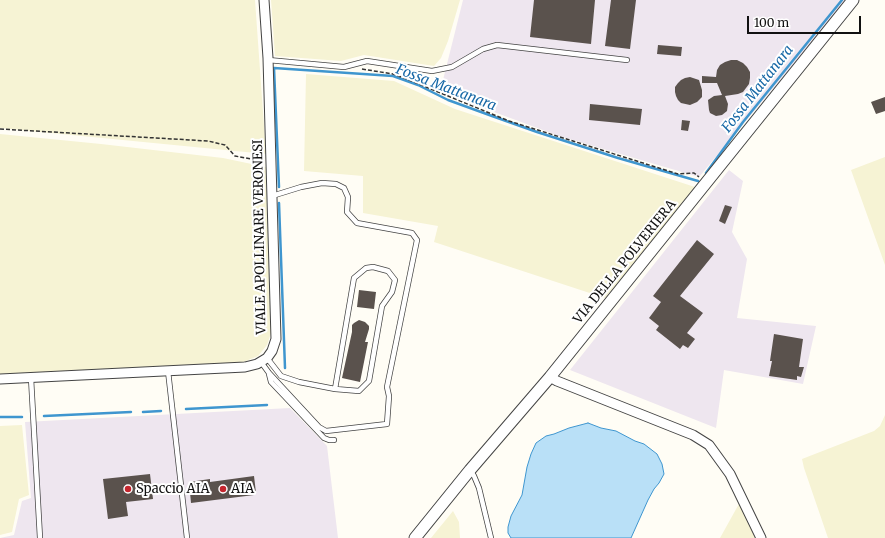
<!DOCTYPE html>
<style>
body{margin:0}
#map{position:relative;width:885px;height:538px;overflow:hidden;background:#fffdf5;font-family:Merriweather,serif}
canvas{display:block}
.scale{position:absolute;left:747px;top:16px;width:114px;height:18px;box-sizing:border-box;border:2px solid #111;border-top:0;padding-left:5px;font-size:12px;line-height:14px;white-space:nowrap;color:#111;-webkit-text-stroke:3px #fff;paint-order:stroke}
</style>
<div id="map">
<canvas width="885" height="538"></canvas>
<div class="scale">100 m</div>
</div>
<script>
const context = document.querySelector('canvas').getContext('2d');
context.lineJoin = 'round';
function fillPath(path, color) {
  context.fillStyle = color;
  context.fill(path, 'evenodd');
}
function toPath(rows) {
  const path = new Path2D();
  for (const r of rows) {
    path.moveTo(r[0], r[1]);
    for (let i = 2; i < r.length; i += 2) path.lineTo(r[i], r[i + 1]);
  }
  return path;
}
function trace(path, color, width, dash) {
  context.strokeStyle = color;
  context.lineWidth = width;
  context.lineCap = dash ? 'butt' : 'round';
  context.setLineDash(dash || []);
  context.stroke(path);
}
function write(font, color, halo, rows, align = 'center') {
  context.font = font + ' Merriweather,serif';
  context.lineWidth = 4;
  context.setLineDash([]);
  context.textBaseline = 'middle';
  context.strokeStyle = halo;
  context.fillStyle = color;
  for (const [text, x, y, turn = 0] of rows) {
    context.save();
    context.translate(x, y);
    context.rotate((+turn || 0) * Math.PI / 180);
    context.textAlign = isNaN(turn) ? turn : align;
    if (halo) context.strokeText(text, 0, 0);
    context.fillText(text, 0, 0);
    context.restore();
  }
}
fillPath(toPath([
 [463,0,847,0,699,177,559,136,440,92],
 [729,170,743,181,732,232,747,259,737,318,816,326,803,384,724,370,716,428,570,370],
 [290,408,327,446,338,538,0,538,14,535,22,501,31,498,25,422]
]), '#eee6ef');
fillPath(toPath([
 [0,0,255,0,266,154,0,128],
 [271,0,460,0,448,41,441,58,434,66,364,55,341,61,275,56],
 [306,74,394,81,455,109,698,188,605,298,434,242,438,226,363,213,363,176,304,171],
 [0,134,101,144,223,158,266,167,272,330,267,345,258,356,241,363,0,374],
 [885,157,885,265,851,170],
 [885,415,885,538,828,538,804,468,802,459,874,431,880,426],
 [22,425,29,495,19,499,12,532,0,535,0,426],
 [740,502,755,538,720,538],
 [453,511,459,522,460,538,431,538]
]), '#f6f3d4');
const water = toPath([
 [588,423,601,428,616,431,635,441,644,444,657,454,662,464,664,474,659,483,654,489,648,500,631,538,511,538,508,533,508,527,511,516,522,495,527,467,531,454,536,443,546,436,554,434,569,428,588,423]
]);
fillPath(water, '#b9e0f7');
trace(water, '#3f96cf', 1);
trace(toPath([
 [706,173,743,122,842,0],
 [279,187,274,68,393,76,418,85,448,100,492,116,537,132,618,158,698,181],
 [279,203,285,368],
 [186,409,267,405],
 [143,412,161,411],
 [44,416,131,412],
 [0,417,22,417]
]), '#3f96cf', 2.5);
fillPath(toPath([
 [534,0,595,0,591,44,530,37],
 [611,0,636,0,630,49,605,46],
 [658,45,682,47,681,56,657,54],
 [731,60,737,60,743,63,747,67,750,72,750,78,749,84,743,92,738,94,725,96,728,104,727,111,722,115,716,116,710,113,709,110,708,100,714,96,722,95,717,83,702,83,702,76,716,77,717,70,720,65,725,62],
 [690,77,699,80,702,90,702,97,697,102,690,105,681,103,678,100,676,96,675,92,675,87,678,83,681,80,685,78],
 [885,97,885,111,876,114,871,102],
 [590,104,642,109,640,125,589,120],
 [682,120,690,121,688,131,681,130],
 [725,205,732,207,725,224,719,221],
 [697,240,714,254,680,296,703,313,687,333,695,339,688,348,683,345,680,349,656,330,659,326,649,318,661,302,653,296],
 [359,290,376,292,374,309,357,307],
 [359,320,365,322,369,326,369,329,365,342,368,342,360,382,342,378,352,332,352,325,354,323],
 [774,334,803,339,799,367,804,367,801,377,797,376,797,380,769,376,772,361,770,361],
 [150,474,153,499,126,502,128,516,108,519,103,479],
 [254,476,256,493,253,493,254,495,191,503,189,482,210,479,210,482]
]), '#5a524d');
const service = toPath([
 [268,60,344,67,367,61,432,71,452,67,483,49,497,45,627,60],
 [267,358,281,376,299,382,335,389,359,391,369,381,382,306,392,292,395,280,388,271,373,267,366,268,354,278,335,389],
 [261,362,269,373,319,427,326,431,387,424,389,396,387,387,417,240,412,233,357,223,347,212,348,197,344,188,336,184,322,183,301,187,272,196],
 [168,371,187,538],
 [269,374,271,382,324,438,329,440,334,440],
 [31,378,40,538],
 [470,470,474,476,479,488,491,538]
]);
const minor = toPath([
 [550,377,557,381,693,435,709,445,730,474,761,538],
 [0,379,245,367,257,364,267,358,272,351,276,339,268,58,264,0]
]);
const tertiary = toPath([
 [415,538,470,470,550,377,853,0]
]);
trace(service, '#444', 6);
trace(minor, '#444', 11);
trace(tertiary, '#444', 13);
trace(toPath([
 [362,69,393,74,404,78,509,121,678,174,694,173,699,177],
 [0,129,208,141,225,145,235,156,251,159,263,159]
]), '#333', 1.5, [4, 2]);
trace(service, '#fff', 4.5);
trace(minor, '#fff', 9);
trace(tertiary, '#fff', 11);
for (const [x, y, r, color] of [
 [128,489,4,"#c4262e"],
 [223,489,4,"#c4262e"]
]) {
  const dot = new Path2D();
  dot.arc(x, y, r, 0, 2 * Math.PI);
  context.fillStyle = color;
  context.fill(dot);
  trace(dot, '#fff', 1.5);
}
write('13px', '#111', '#fff', [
 ["VIALE APOLLINARE VERONESI",260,237,-91],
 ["VIA DELLA POLVERIERA",625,262,-51]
]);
write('13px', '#111', '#fff', [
 ["Spaccio AIA",136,489],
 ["AIA",231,489]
], 'left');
write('italic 14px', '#1768a6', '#fff', [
 ["Fossa Mattanara",446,88,21],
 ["Fossa Mattanara",758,89,-52]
]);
</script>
